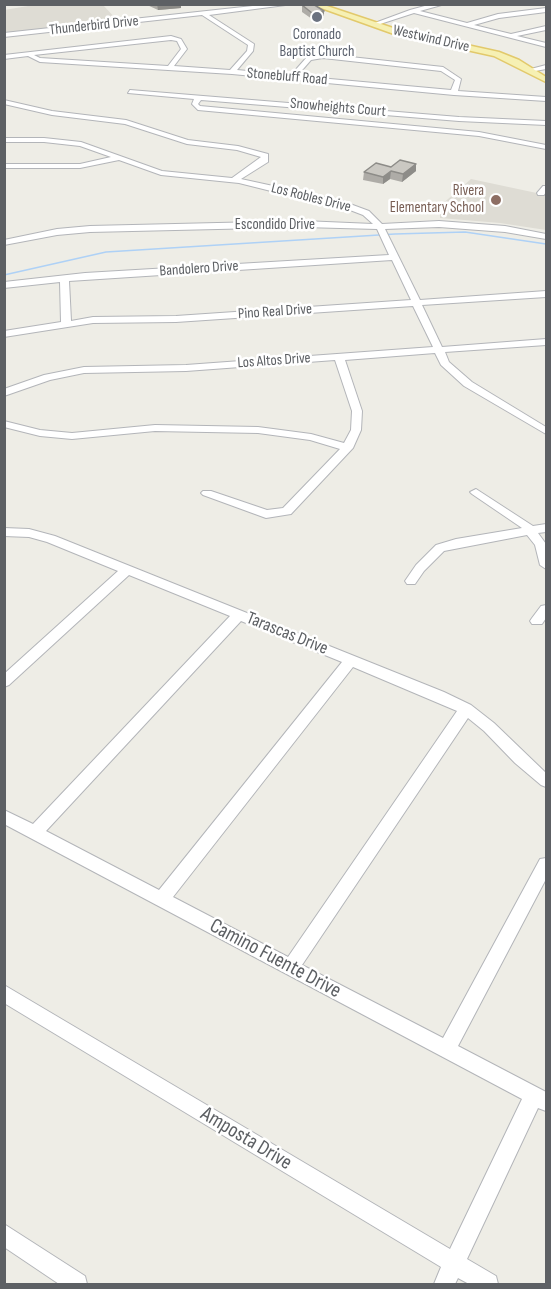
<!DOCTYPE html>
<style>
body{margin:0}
#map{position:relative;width:551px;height:1289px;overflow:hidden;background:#eeede6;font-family:"Sofia Sans Condensed",sans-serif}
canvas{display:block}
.frame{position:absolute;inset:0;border:6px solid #5d6064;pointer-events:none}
</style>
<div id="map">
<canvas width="551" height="1289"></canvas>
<div class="frame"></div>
</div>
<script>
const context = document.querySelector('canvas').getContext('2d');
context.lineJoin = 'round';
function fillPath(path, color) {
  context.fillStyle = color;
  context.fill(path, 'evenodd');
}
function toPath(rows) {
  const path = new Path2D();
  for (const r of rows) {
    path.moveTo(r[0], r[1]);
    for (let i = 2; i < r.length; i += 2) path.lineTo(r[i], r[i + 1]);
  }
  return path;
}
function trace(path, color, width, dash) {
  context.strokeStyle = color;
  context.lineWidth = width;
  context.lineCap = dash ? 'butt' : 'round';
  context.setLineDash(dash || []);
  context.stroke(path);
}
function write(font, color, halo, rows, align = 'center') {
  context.font = font + ' "Sofia Sans Condensed",sans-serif';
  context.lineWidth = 5;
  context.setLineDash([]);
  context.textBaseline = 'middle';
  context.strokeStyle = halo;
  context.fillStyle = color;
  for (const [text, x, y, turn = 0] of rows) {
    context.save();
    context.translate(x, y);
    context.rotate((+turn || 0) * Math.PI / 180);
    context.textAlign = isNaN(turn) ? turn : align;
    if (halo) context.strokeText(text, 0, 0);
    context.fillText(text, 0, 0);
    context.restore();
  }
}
fillPath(toPath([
 [40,4,103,5,118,21,5,33,4,10],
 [471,179,546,195,546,230,500,223,440,218,440,206]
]), '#dedcd4');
trace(toPath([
 [4,275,106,252,395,234,465,232,546,244]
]), '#aed1f6', 1.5);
const minor = toPath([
 [271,4,293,4,209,15,254,44,253,51,237,70,291,75,307,57,323,54,443,67,461,79,458,91,546,97,546,101,454,95,232,74,40,62,28,56,4,59,4,55,171,36,181,39,187,49,174,66,230,70,247,51,248,45,202,15,4,37,4,33,271,4],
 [171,40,177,41,181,49,168,66,40,58,34,55,171,40],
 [323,58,441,71,455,80,451,90,297,76,311,60,323,58],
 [432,4,445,4,420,11,467,23,498,14,546,8,546,12,499,18,474,25,511,34,546,26,546,30,517,36,546,43,546,47,414,13,377,25,372,24,410,10,432,4],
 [546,65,546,69,530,72,527,70,546,65],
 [130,90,459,117,546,121,546,125,459,121,201,100,198,104,200,106,479,132,546,145,546,149,479,136,198,110,192,104,194,99,128,93,130,90],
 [4,100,52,111,126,120,188,140,238,146,268,154,268,162,241,179,342,201,369,211,382,224,439,221,505,226,546,234,546,239,505,232,439,227,385,229,420,300,546,291,546,297,422,305,442,347,546,339,546,345,445,352,449,362,472,382,546,427,546,434,464,386,441,365,435,353,345,360,362,411,361,430,353,448,291,514,266,518,203,495,201,493,203,491,211,491,267,510,283,508,340,449,310,440,258,433,155,431,72,439,40,436,4,427,4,421,40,430,72,433,155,425,258,427,311,434,344,443,351,430,352,411,335,360,186,371,84,373,50,380,4,396,4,389,44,375,84,367,186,365,433,347,413,306,176,322,93,323,4,337,4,331,61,322,60,282,4,288,4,282,85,273,389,255,377,229,303,227,90,232,57,235,4,245,4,240,57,229,90,226,303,221,373,224,363,215,337,205,299,198,239,183,161,175,119,160,80,168,4,168,4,164,80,164,111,157,80,146,44,142,4,142,4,138,44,138,81,142,162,171,232,178,261,157,237,150,187,144,125,124,52,115,4,104,4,100],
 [392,260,411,300,176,316,93,317,71,321,69,281,392,260],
 [543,186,546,186,546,192,544,195,538,195,537,193,543,186],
 [476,489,533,526,546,524,546,532,538,533,546,544,546,569,540,565,535,545,527,535,444,551,424,571,415,584,407,584,405,581,416,565,436,545,456,539,522,528,472,494,470,492,476,489],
 [4,528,29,529,55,536,444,692,471,705,494,723,546,773,546,787,541,785,515,763,484,731,468,718,302,965,443,1038,540,859,546,858,546,879,458,1046,546,1092,546,1111,538,1108,467,1259,496,1276,498,1284,469,1284,458,1278,455,1284,434,1284,441,1267,4,1003,4,985,450,1249,522,1099,4,824,4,810,33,824,230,616,129,575,9,685,4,687,4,674,118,571,47,542,29,537,4,536,4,528],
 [241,621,342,662,159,890,46,831,241,621],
 [353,667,457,711,288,957,173,897,353,667],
 [546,605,546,618,542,624,532,624,530,621,532,618,541,606,546,605],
 [4,1224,85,1276,87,1284,59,1284,4,1247,4,1224]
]);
const major = toPath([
 [310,4,321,4,399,30,499,52,519,60,546,77,546,82,494,56,394,34,310,4]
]);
trace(minor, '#b3b5b9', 2);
trace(major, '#e2c96b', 3);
fillPath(minor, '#fff');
fillPath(major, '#f6f0b3');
fillPath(toPath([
 [145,4,181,4,181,8,158,10],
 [302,5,324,18,312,19,302,12],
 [416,164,416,171,402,182,390,179,383,184,363,180,364,172]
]), '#aeaca7');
fillPath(toPath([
 [157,4,181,4,181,8,158,10],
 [324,11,324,18,312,19,312,13],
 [416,164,416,171,402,182,403,174],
 [391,171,390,179,383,184,383,177]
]), '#8d8c88');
const building = toPath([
 [313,4,324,11,312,13,302,5,313,4],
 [400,160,416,164,403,174,391,171,383,177,364,172,376,163,391,167,400,160]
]);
fillPath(building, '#cac8c2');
trace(building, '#8d8c88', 1.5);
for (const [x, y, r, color] of [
 [317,17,6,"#6b7280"],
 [496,200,6,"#8d6e63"]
]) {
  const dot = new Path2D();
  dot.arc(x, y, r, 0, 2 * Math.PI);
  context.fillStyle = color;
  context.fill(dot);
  trace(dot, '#fff', 2);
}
write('15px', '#5d6064', '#fff', [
 ["Thunderbird Drive",94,26,-6],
 ["Westwind Drive",431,39,13],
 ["Stonebluff Road",287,77,5],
 ["Snowheights Court",338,108,5],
 ["Los Robles Drive",311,198,14],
 ["Escondido Drive",275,225],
 ["Bandolero Drive",199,269,-4],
 ["Pino Real Drive",275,312,-4],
 ["Los Altos Drive",274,361,-4]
]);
write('15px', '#5b616d', '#fff', [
 ["Coronado",317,35],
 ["Baptist Church",317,52]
]);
write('15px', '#785e54', '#fff', [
 ["Rivera",484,191],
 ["Elementary School",484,208]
], 'right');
write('18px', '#5d6064', '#fff', [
 ["Tarascas Drive",287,634,22]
]);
write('21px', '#5d6064', '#fff', [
 ["Camino Fuente Drive",275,959,28],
 ["Amposta Drive",246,1139,31]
]);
</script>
